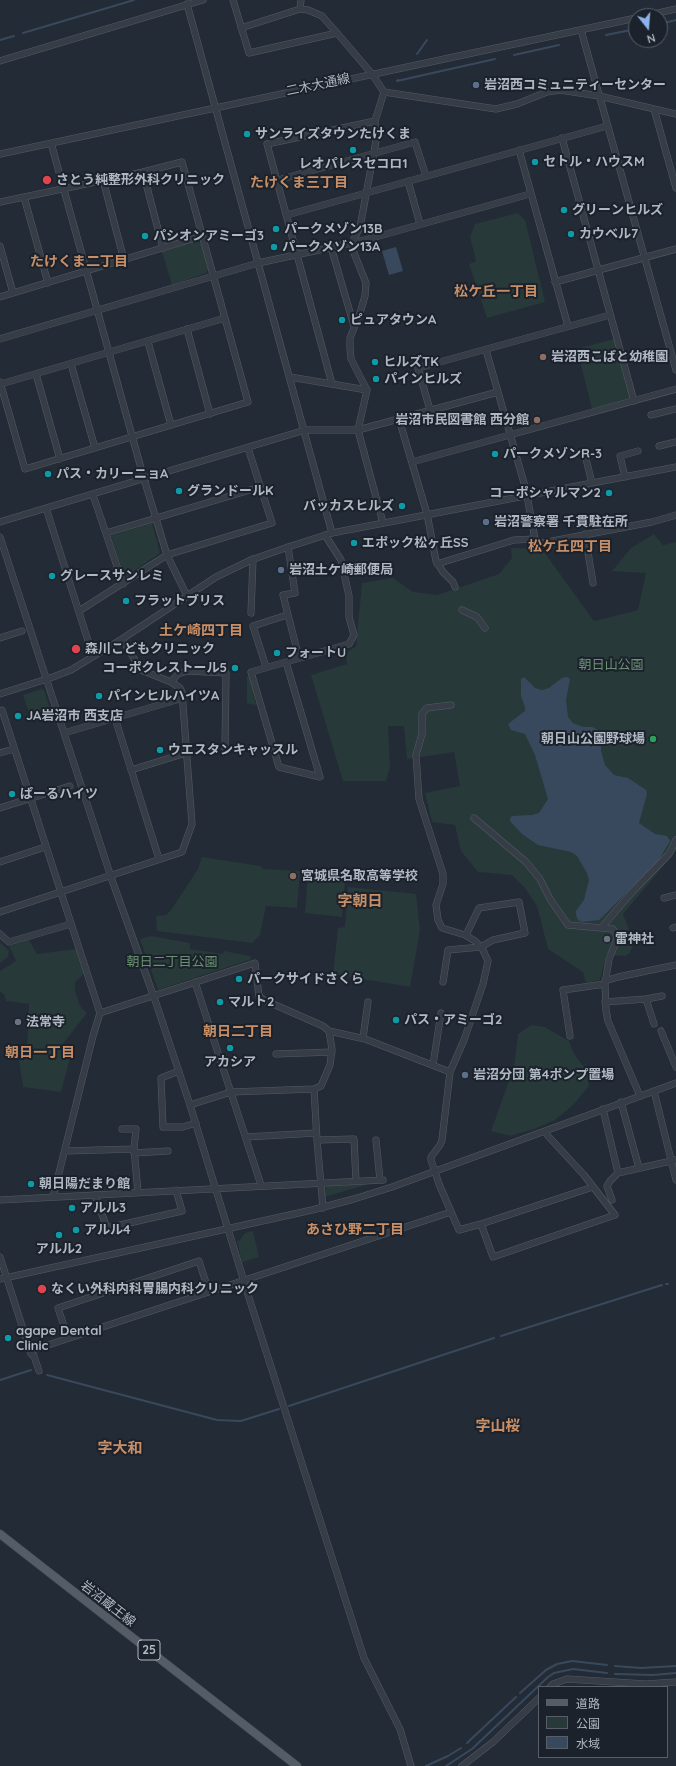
<!DOCTYPE html>
<meta charset="utf-8">
<style>
body{margin:0}
#map{position:relative;width:676px;height:1766px;overflow:hidden;background:#232b36;font-family:Quicksand,"Noto Sans JP",sans-serif}
canvas{display:block}
.legend{position:absolute;left:538px;top:1686px;width:130px;height:72px;box-sizing:border-box;background:#1b222b;border:1px solid #575e68;margin:0;padding:5px 7px;list-style:none;font-size:12px;color:#b0b8c3}
.legend li{display:flex;align-items:center;gap:8px;height:20px}
.legend b{width:20px;border:1px solid #575e68}
.north{position:absolute;left:628px;top:8px;width:40px;height:40px;box-sizing:border-box;background:#1b222b;border:1px solid #575e68;border-radius:50%;rotate:163deg;font-size:11px;font-weight:700;line-height:16px;text-align:center;color:#b0b8c3}
.north::after{content:'';display:block;margin:auto;width:14px;height:18px;background:#8cb3ec;clip-path:polygon(50% 0,100% 100%,50% 72%,0 100%)}
</style>
<div id="map">
<canvas width="676" height="1766"></canvas>
<ul class="legend">
<li><b style="height:5px;background:#545c66"></b>道路</li>
<li><b style="height:11px;background:#273939"></b>公園</li>
<li><b style="height:11px;background:#39495d"></b>水域</li>
</ul>
<div class="north">N</div>
</div>
<script>
const context = document.querySelector('canvas').getContext('2d');
context.lineJoin = 'round';
function fillPath(path, color) {
  context.fillStyle = color;
  context.fill(path, 'evenodd');
}
function toPath(rows) {
  const path = new Path2D();
  for (const r of rows) {
    path.moveTo(r[0], r[1]);
    for (let i = 2; i < r.length; i += 2) path.lineTo(r[i], r[i + 1]);
  }
  return path;
}
function trace(path, color, width, dash) {
  context.strokeStyle = color;
  context.lineWidth = width;
  context.lineCap = dash ? 'butt' : 'round';
  context.setLineDash(dash || []);
  context.stroke(path);
}
function write(font, color, halo, rows, align = 'center') {
  context.font = font + ' Quicksand,"Noto Sans JP",sans-serif';
  context.lineWidth = 4;
  context.setLineDash([]);
  context.textBaseline = 'middle';
  context.strokeStyle = halo;
  context.fillStyle = color;
  for (const [text, x, y, turn = 0] of rows) {
    context.save();
    context.translate(x, y);
    context.rotate((+turn || 0) * Math.PI / 180);
    context.textAlign = isNaN(turn) ? turn : align;
    if (halo) context.strokeText(text, 0, 0);
    context.fillText(text, 0, 0);
    context.restore();
  }
}
fillPath(toPath([
 [518,213,525,220,545,302,487,318,469,264,476,261,470,237,475,224],
 [196,241,201,243,208,270,206,273,172,285,162,252],
 [614,339,630,400,592,409,577,349],
 [152,523,160,553,128,575,124,575,111,536],
 [654,534,663,545,676,542,676,851,623,914,634,943,630,953,625,956,606,955,600,980,586,983,583,972,548,949,537,906,525,888,512,875,478,872,461,851,455,825,432,822,425,793,460,786,454,752,407,759,404,726,388,726,390,767,386,781,343,781,311,675,347,664,346,653,356,646,362,583,393,578,413,592,437,595,499,574,512,558,511,548,542,549,594,621,638,610,646,573,612,571,631,548],
 [249,676,256,705,247,703,247,677],
 [41,689,44,690,52,716,32,722,23,695],
 [202,857,261,866,263,869,300,871,297,908,266,906,260,935,252,943,157,931,156,916,166,915,171,910,198,869],
 [308,876,345,880,342,917,305,913],
 [348,887,416,894,420,930,410,987,333,974,338,928,345,927],
 [151,936,190,943,190,949,223,954,224,951,250,956,252,959,158,990,140,939],
 [29,940,37,954,76,949,84,974,75,982,75,991,80,1006,87,1013,62,1045,70,1058,61,1092,23,1087,19,1059,27,1049,29,1004,6,1001,4,994,0,992,0,971,16,961,9,946],
 [0,942,9,951,8,957,0,963],
 [531,1025,545,1027,569,1041,574,1054,588,1072,589,1086,572,1106,555,1120,534,1129,510,1136,491,1131,514,1067,518,1034],
 [369,1184,324,1197,324,1192,327,1186],
 [253,1231,259,1257,242,1262,237,1241,240,1240,245,1233]
]), '#273939');
fillPath(toPath([
 [396,247,403,271,389,275,382,251],
 [524,677,535,688,542,690,549,688,562,678,567,677,570,679,566,700,568,717,573,723,583,727,592,727,598,730,601,735,601,751,605,765,614,775,628,778,646,790,647,794,639,823,655,834,667,836,670,841,657,863,599,920,582,922,578,920,576,915,576,911,584,900,589,880,587,873,577,856,571,852,538,845,522,834,510,821,510,818,512,816,532,815,539,813,548,799,535,755,525,734,511,730,508,724,525,711,525,707,521,696,521,679]
]), '#39495d');
trace(toPath([
 [660,24,676,20],
 [23,33,134,0],
 [606,35,636,29],
 [0,40,14,36],
 [417,54,427,40],
 [514,55,559,45],
 [398,80,397,81,495,59],
 [666,1284,668,1284],
 [501,1336,662,1285],
 [47,1375,217,1420,241,1421,279,1409],
 [0,1380,31,1370],
 [289,1406,494,1338],
 [615,1666,641,1668,676,1666],
 [615,1674,653,1675,676,1673],
 [520,1693,546,1670,557,1664,572,1661,607,1665],
 [467,1743,516,1697],
 [426,1766,448,1756,461,1748],
 [446,1766,472,1749,548,1677,554,1673,573,1669,607,1673]
]), '#39495d', 2);
const minor = toPath([
 [233,0,249,53,337,33],
 [187,4,332,533],
 [300,9,301,0],
 [645,16,676,9],
 [241,28,300,9,308,10,322,16,337,33,372,74,384,92,375,121,376,141,360,227,352,243,354,253,366,283,365,296,360,313,350,338,350,348,351,359,367,390,358,430,383,523],
 [581,30,676,370],
 [0,61,203,0],
 [384,92,496,109,517,104,547,92,560,90,599,96,676,114],
 [654,109,676,188],
 [562,138,634,401],
 [51,143,144,479,167,555,187,596],
 [519,150,568,326],
 [0,154,636,18],
 [143,172,163,248],
 [103,180,124,260],
 [278,180,415,142,426,176],
 [408,181,420,224],
 [24,197,48,283],
 [0,202,143,172,182,162,248,402,25,469,0,382],
 [287,215,607,126],
 [0,246,13,293],
 [331,247,354,326],
 [555,282,676,249],
 [0,297,202,236],
 [187,329,210,414],
 [0,339,258,263,361,241,530,194],
 [148,342,171,425],
 [486,350,526,490,535,539],
 [71,364,95,448],
 [36,374,60,459],
 [290,377,367,390],
 [1,384,225,318],
 [332,384,267,144,375,121],
 [430,410,418,368,610,315],
 [651,415,676,409],
 [399,419,427,514,436,561,443,572,453,582,455,587],
 [659,446,676,442],
 [586,459,592,483],
 [412,462,676,389],
 [625,477,620,456,638,451],
 [93,495,123,584],
 [46,508,90,647],
 [0,522,305,430,358,430,498,392],
 [106,533,260,487],
 [585,534,593,583],
 [0,537,112,880,155,1000,190,1105,250,1301,364,1658,400,1729,411,1766],
 [288,547,295,593,283,595,299,658],
 [437,564,514,540,535,539,542,543,652,522,676,515],
 [462,610,477,617,485,628],
 [79,611,167,555,272,523,248,448],
 [251,613,253,559],
 [0,638,22,631],
 [286,662,320,777,279,767,251,672,349,644,354,635,349,617,349,596,341,560,325,535],
 [266,667,253,626,287,615],
 [171,682,178,674,187,671,226,673,225,749],
 [0,694,53,677,71,670,122,639,216,577,251,560,288,547,332,533,676,467],
 [451,705,427,708,422,714,422,734,416,755,419,799,443,874,443,884,436,905,438,920,442,928,465,935,475,941,482,948,488,961,483,984,464,1040,450,1072,442,1140,440,1145,431,1157,431,1160,439,1184,459,1230,481,1224,493,1257,615,1215,584,1175,548,1136,545,1131],
 [2,710,100,1013,93,1036,53,1197],
 [64,733,115,718],
 [0,753,14,749],
 [131,770,186,753],
 [0,808,70,786],
 [474,818,526,862,540,879,550,899,568,925,613,929,617,935,616,942,609,959,605,984,606,1010,608,1021,640,1096],
 [159,859,115,718,183,698],
 [0,862,45,847],
 [664,898,676,895],
 [0,912,182,852,192,824,182,692,180,688,171,682,141,670,122,639],
 [602,927,633,891,669,854,676,840],
 [673,928,676,927],
 [0,934,9,942,71,924],
 [605,981,618,977,676,965],
 [195,982,261,1185],
 [443,982,448,950,481,947,493,940,525,933,519,902,479,908,466,935],
 [646,999,654,1024],
 [605,1002,646,999,662,996],
 [100,1013,255,963,259,996,264,1000,323,1026,329,1031,365,1039,450,1072],
 [661,1031,676,1067],
 [570,1036,563,990,605,984],
 [363,1038,368,1002],
 [276,1054,332,1052],
 [433,1065,441,1013],
 [179,1071,161,1078,163,1127,183,1127,196,1123],
 [314,1089,317,1140,323,1208],
 [654,1091,676,1180],
 [621,1102,639,1168],
 [190,1105,231,1092,314,1089,321,1086,330,1065,332,1049,329,1031],
 [603,1109,618,1173,676,1160],
 [122,1129,136,1129,134,1149],
 [246,1137,316,1133],
 [317,1140,354,1139,356,1181],
 [376,1140,380,1180],
 [65,1151,134,1149,138,1192],
 [134,1153,168,1151],
 [95,1195,107,1228,182,1211,176,1190],
 [0,1200,383,1180],
 [612,1200,607,1186,610,1181,618,1173],
 [481,1224,593,1187],
 [0,1257,31,1354,34,1356,39,1371],
 [0,1279,312,1210,354,1199,392,1187,676,1083],
 [68,1338,58,1308,199,1261,209,1292],
 [30,1351,451,1212],
 [550,1687,553,1684,567,1679,646,1684,676,1682],
 [462,1766,493,1742,539,1698]
]);
const major = toPath([
 [0,1534,297,1766]
]);
trace(minor, '#535b64', 7);
trace(major, '#3f4650', 9);
trace(minor, '#363d46', 6);
trace(major, '#545c66', 8);
for (const [x, y, r, color] of [
 [476,85,4,"#5c6f8a"],
 [247,134,4,"#0f9aa8"],
 [353,150,4,"#0f9aa8"],
 [535,162,4,"#0f9aa8"],
 [47,180,5,"#e0444e"],
 [564,210,4,"#0f9aa8"],
 [276,229,4,"#0f9aa8"],
 [571,234,4,"#0f9aa8"],
 [145,236,4,"#0f9aa8"],
 [274,247,4,"#0f9aa8"],
 [342,320,4,"#0f9aa8"],
 [543,357,4,"#8d6e63"],
 [375,362,4,"#0f9aa8"],
 [376,379,4,"#0f9aa8"],
 [537,420,4,"#8d6e63"],
 [495,454,4,"#0f9aa8"],
 [48,474,4,"#0f9aa8"],
 [179,491,4,"#0f9aa8"],
 [609,493,4,"#0f9aa8"],
 [402,506,4,"#0f9aa8"],
 [486,522,4,"#5c6f8a"],
 [354,543,4,"#0f9aa8"],
 [281,570,4,"#5c6f8a"],
 [52,576,4,"#0f9aa8"],
 [126,601,4,"#0f9aa8"],
 [76,649,5,"#e0444e"],
 [277,653,4,"#0f9aa8"],
 [235,668,4,"#0f9aa8"],
 [99,696,4,"#0f9aa8"],
 [18,716,4,"#0f9aa8"],
 [653,739,4,"#2e9e5b"],
 [160,750,4,"#0f9aa8"],
 [12,794,4,"#0f9aa8"],
 [293,876,4,"#8d6e63"],
 [607,939,4,"#6b7280"],
 [239,979,4,"#0f9aa8"],
 [220,1002,4,"#0f9aa8"],
 [396,1020,4,"#0f9aa8"],
 [18,1022,4,"#6b7280"],
 [230,1048,4,"#0f9aa8"],
 [465,1075,4,"#5c6f8a"],
 [31,1184,4,"#0f9aa8"],
 [72,1208,4,"#0f9aa8"],
 [76,1230,4,"#0f9aa8"],
 [59,1235,4,"#0f9aa8"],
 [42,1289,5,"#e0444e"],
 [8,1338,4,"#0f9aa8"]
]) {
  const dot = new Path2D();
  dot.arc(x, y, r, 0, 2 * Math.PI);
  context.fillStyle = color;
  context.fill(dot);
  trace(dot, '#1b222b', 1.5);
}
for (const [x, y, w] of [
 [149,1650,22]
]) {
  const box = new Path2D();
  box.roundRect(x - w / 2, y - 10, w, 20, 3);
  context.fillStyle = '#1b222b';
  context.fill(box);
  trace(box, '#b0b8c3', 1);
}
write('bold 12px', '#b0b8c3', null, [
 ["25",149,1650]
]);
write('13px', '#b0b8c3', '#1b222b', [
 ["二木大通線",318,85,-12],
 ["岩沼蔵王線",108,1604,38]
]);
write('bold 13px', '#b0b8c3', '#1b222b', [
 ["岩沼西コミュニティーセンター",484,85],
 ["サンライズタウンたけくま",255,134],
 ["セトル・ハウスM",543,162],
 ["レオパレスセコロ1",353,164,"center"],
 ["さとう純整形外科クリニック",56,180],
 ["グリーンヒルズ",572,210],
 ["パークメゾン13B",284,229],
 ["カウベル7",579,234],
 ["パシオンアミーゴ3",153,236],
 ["パークメゾン13A",282,247],
 ["ピュアタウンA",350,320],
 ["岩沼西こばと幼稚園",551,357],
 ["ヒルズTK",383,362],
 ["パインヒルズ",384,379],
 ["岩沼市民図書館 西分館",529,420,"right"],
 ["パークメゾンR-3",503,454],
 ["パス・カリーニョA",56,474],
 ["グランドールK",187,491],
 ["コーポシャルマン2",601,493,"right"],
 ["バッカスヒルズ",394,506,"right"],
 ["岩沼警察署 千貫駐在所",494,522],
 ["エポック松ヶ丘SS",362,543],
 ["岩沼土ケ崎郵便局",289,570],
 ["グレースサンレミ",60,576],
 ["フラットブリス",134,601],
 ["森川こどもクリニック",85,649],
 ["フォートU",285,653],
 ["コーポクレストール5",227,668,"right"],
 ["パインヒルハイツA",107,696],
 ["JA岩沼市 西支店",26,716],
 ["朝日山公園野球場",645,739,"right"],
 ["ウエスタンキャッスル",168,750],
 ["ぱーるハイツ",20,794],
 ["宮城県名取高等学校",301,876],
 ["雷神社",615,939],
 ["パークサイドさくら",247,979],
 ["マルト2",228,1002],
 ["パス・アミーゴ2",404,1020],
 ["法常寺",26,1022],
 ["アカシア",230,1062,"center"],
 ["岩沼分団 第4ポンプ置場",473,1075],
 ["朝日陽だまり館",39,1184],
 ["アルル3",80,1208],
 ["アルル4",84,1230],
 ["アルル2",59,1249,"center"],
 ["なくい外科内科胃腸内科クリニック",51,1289],
 ["agape Dental",16,1331],
 ["Clinic",16,1346]
], 'left');
write('13px', '#6a9172', '#1b222b', [
 ["朝日山公園",611,665],
 ["朝日二丁目公園",172,962]
]);
write('bold 14px', '#c88f67', '#1b222b', [
 ["たけくま三丁目",299,183],
 ["たけくま二丁目",79,262],
 ["松ケ丘一丁目",496,292],
 ["松ケ丘四丁目",570,547],
 ["土ケ崎四丁目",201,631],
 ["朝日二丁目",238,1032],
 ["朝日一丁目",40,1053],
 ["あさひ野二丁目",355,1230]
]);
write('bold 15px', '#c88f67', '#1b222b', [
 ["字朝日",360,901],
 ["字山桜",498,1426],
 ["字大和",120,1448]
]);
</script>
